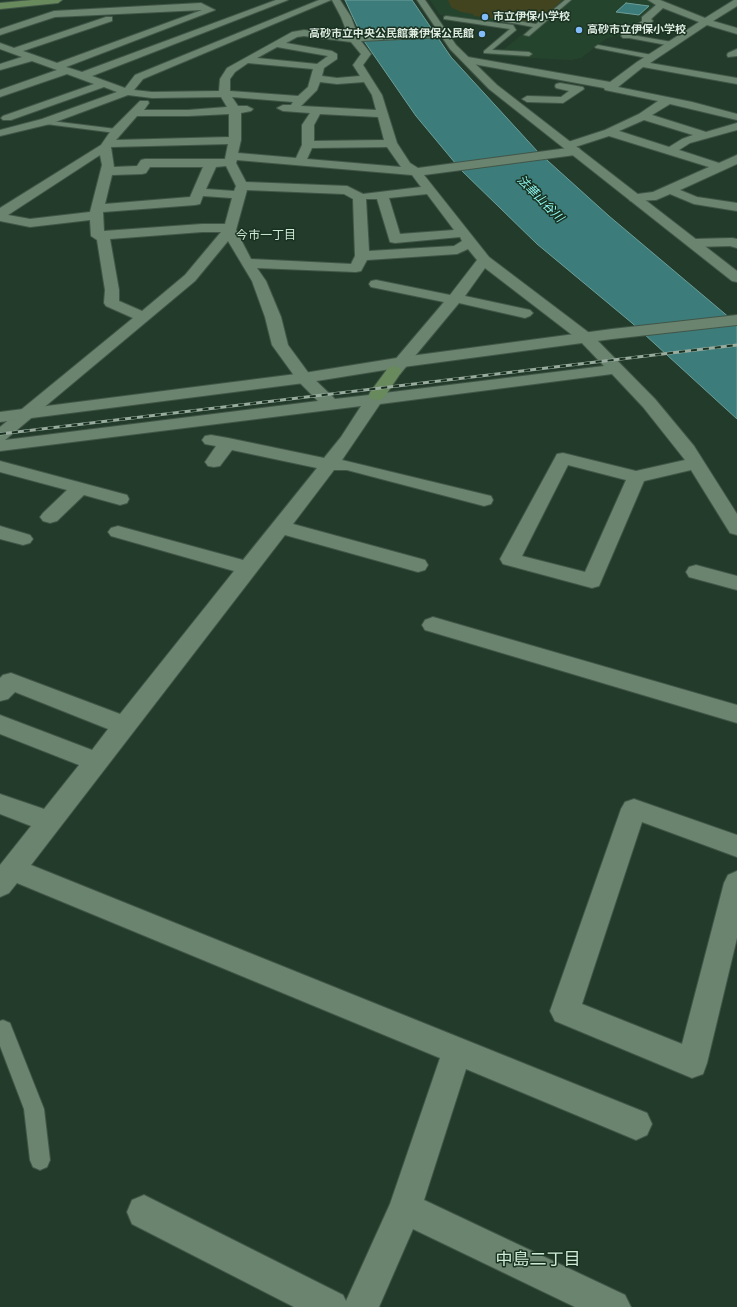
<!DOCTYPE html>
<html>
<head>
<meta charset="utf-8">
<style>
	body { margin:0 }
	canvas { display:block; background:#233b2a }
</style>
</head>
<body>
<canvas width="737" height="1307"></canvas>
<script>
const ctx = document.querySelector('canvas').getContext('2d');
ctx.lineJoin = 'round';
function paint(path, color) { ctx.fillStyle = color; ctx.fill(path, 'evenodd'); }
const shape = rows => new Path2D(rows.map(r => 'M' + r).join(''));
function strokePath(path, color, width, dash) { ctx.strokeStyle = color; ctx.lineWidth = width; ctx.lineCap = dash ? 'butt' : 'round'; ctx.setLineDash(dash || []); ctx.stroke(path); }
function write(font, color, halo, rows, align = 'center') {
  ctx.font = font + ' "PT Serif","Noto Sans JP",serif'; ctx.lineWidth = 3; ctx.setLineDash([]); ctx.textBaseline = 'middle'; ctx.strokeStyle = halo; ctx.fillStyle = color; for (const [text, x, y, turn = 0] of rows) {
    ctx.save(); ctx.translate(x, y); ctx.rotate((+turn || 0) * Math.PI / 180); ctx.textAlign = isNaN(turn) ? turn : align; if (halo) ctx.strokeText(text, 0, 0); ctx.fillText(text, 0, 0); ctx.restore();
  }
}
paint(shape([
	[430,0,648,0,658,4,645,22,625,34,607,38,581,58,571,60,496,56,531,27,440,15]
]), '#25442d');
paint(shape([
	[448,0,562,0,540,21,531,23,474,16,473,14,461,12,451,7]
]), '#42441f');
const water = shape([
	[345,0,412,0,451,57,538,152,609,216,737,324,737,419,632,323,537,244,461,170,416,116,364,41,345,0],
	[626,3,649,6,639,15,616,12,626,3]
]);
paint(water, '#3c7d7b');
strokePath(water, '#6c9e99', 1);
const service = shape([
	[565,0,571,0,529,36,524,35,533,27,502,21,505,19,536,24,565,0],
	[446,16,513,25,516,30,492,50,529,52,532,54,529,56,484,53,484,51,510,29,444,19,444,17,446,16],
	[626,34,672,42,675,44,672,46,624,37,623,36,626,34],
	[598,45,652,55,655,57,652,59,596,48,595,47,598,45],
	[43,120,116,129,120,131,116,133,46,124,43,124,43,120],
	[3,1020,10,1023,44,1109,50,1160,47,1167,40,1170,33,1167,30,1160,24,1109,0,1046,0,1021,3,1020]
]);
const minor = shape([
	[276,0,288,0,92,76,125,88,135,75,319,0,331,0,143,79,134,90,152,92,219,91,220,79,227,68,292,32,304,30,348,35,341,17,332,0,340,0,351,17,358,36,443,31,448,34,443,37,361,41,371,54,363,65,382,95,397,143,410,163,418,168,568,148,563,145,565,143,605,130,639,114,658,101,605,90,604,88,468,63,463,60,464,58,468,57,610,82,637,62,699,22,663,8,651,19,653,21,651,23,629,38,623,38,621,36,623,34,642,21,642,17,656,5,648,0,660,0,705,18,734,0,737,0,737,6,713,21,737,28,737,34,707,25,650,63,737,78,737,84,643,67,618,87,692,102,737,114,737,120,670,104,652,115,706,132,737,123,737,130,690,143,679,150,719,163,737,155,737,164,680,190,697,197,737,203,737,211,694,204,670,194,656,200,630,201,629,198,630,195,653,192,709,167,609,136,572,148,579,148,581,151,575,155,424,175,489,257,592,335,655,399,694,446,737,514,737,535,730,533,691,470,644,481,599,586,592,588,503,564,500,559,557,454,563,453,636,471,685,460,643,407,612,374,380,404,342,460,491,496,493,500,491,504,484,506,347,470,334,470,293,524,425,560,428,565,425,570,418,572,285,535,31,865,647,1113,652,1124,647,1135,636,1140,466,1069,424,1200,625,1295,631,1307,575,1307,413,1229,379,1307,294,1307,132,1224,127,1212,132,1200,144,1195,343,1295,346,1301,390,1204,440,1058,17,883,9,893,0,897,0,865,31,826,0,814,0,794,44,809,79,765,0,734,0,715,92,750,108,729,15,692,8,699,0,701,0,678,3,675,11,673,120,714,234,571,111,536,108,532,111,528,118,526,243,560,317,468,232,450,220,466,214,467,208,466,205,462,216,446,205,444,202,440,205,436,211,435,228,438,324,458,341,437,361,406,0,451,0,427,133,318,106,306,104,303,105,290,97,240,91,236,90,220,30,227,0,221,0,208,101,145,112,129,140,101,148,101,149,103,144,110,188,110,227,107,221,97,152,98,128,95,50,124,0,136,0,130,42,119,117,92,104,87,11,120,3,120,1,118,3,116,94,84,67,74,0,97,0,90,57,70,32,61,0,70,0,64,22,57,0,49,0,43,14,48,106,17,112,17,112,21,23,51,57,63,202,10,55,17,0,35,0,29,54,11,201,3,215,10,66,67,82,72,276,0],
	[304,36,351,42,361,54,353,65,360,76,337,78,322,76,324,68,337,59,337,54,332,51,286,43,297,37,304,36],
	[277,47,328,56,317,64,257,58,277,47],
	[248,63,313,69,308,87,298,96,230,91,230,79,235,72,248,63],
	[320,82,337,84,364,82,372,95,376,110,301,106,317,90,320,82],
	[232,97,293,102,291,105,283,105,277,108,283,111,310,113,302,125,302,145,296,158,238,153,241,140,241,113,251,111,253,109,247,106,238,106,232,97],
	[229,114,229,137,116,140,137,116,188,116,229,114],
	[320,114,378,117,384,140,314,141,314,125,320,114],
	[644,120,693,135,682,139,669,147,619,131,644,120],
	[228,144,225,159,145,159,141,160,137,166,114,167,111,147,228,144],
	[387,147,401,167,307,159,312,148,387,147],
	[100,155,102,165,90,212,30,219,8,215,100,155],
	[237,160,412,175,421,187,363,194,347,186,246,182,236,163,237,160],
	[226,166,236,186,234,191,206,189,216,167,226,166],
	[150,167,203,167,190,197,105,204,112,175,142,174,146,173,150,167],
	[247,190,344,194,353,199,355,256,351,264,251,259,236,230,247,190],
	[427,194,454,230,400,234,389,198,427,194],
	[203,196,232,198,225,224,202,224,104,231,103,212,195,205,200,204,203,196],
	[366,199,377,199,390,242,395,243,460,237,462,241,454,246,369,251,366,199],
	[202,232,221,232,185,275,142,311,119,301,119,290,110,239,202,232],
	[228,241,252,281,265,317,272,345,298,381,318,401,5,440,195,281,228,241],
	[468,249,477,260,450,295,376,280,371,281,369,284,371,287,376,288,444,302,388,368,386,371,388,374,394,376,400,374,459,303,525,318,530,316,533,313,530,310,465,296,485,268,580,341,604,366,384,393,377,390,371,391,369,395,335,399,310,375,288,345,281,317,266,281,257,268,356,272,361,271,367,260,457,254,468,249],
	[568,465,626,480,585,572,522,556,568,465],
	[737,49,737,56,728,57,727,55,728,53,737,49],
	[560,83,583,87,584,89,563,103,527,102,522,99,527,96,561,97,569,91,556,88,555,86,556,84,560,83],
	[732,238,737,239,737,248,730,246,694,247,689,246,687,243,689,240,694,239,732,238],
	[0,461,127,495,129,499,127,503,120,505,84,495,57,521,50,523,43,521,40,517,43,513,67,490,0,472,0,461],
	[0,526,30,535,33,539,30,543,23,545,0,539,0,526],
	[696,565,737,576,737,590,689,577,686,572,689,567,696,565],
	[433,617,737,705,737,723,425,630,422,625,425,620,433,617],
	[634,799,737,835,737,857,642,822,582,1004,682,1044,724,883,728,875,737,871,737,938,707,1063,703,1074,692,1078,555,1021,550,1011,621,809,625,802,634,799]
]);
const tertiary = shape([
	[417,0,425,0,456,45,497,85,737,271,737,282,732,281,489,89,450,49,417,0],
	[737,315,737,325,612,339,403,367,304,383,0,422,0,412,304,373,403,357,612,329,737,315]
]);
const secondary = shape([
	[32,0,62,0,58,3,0,9,0,3,32,0],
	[394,366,400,368,402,371,383,399,377,400,371,399,369,395,371,391,388,368,394,366]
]);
strokePath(service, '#425648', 2);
strokePath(minor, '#425648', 2);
strokePath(tertiary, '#425648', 2);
strokePath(secondary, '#425648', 2);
paint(service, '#6a8470');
paint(minor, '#6a8470');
paint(tertiary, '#6a8470');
paint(secondary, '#688a5d');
const rail = shape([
	[0,434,737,345]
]);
strokePath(rail, '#9aac9f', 3);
strokePath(rail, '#193120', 2, [6]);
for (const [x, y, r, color] of [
	[485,17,4,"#83bcfa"],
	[579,30,4,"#83bcfa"],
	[482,34,4,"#83bcfa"]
]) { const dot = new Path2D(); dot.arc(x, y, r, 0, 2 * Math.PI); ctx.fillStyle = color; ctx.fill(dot); strokePath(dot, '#193120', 1.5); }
write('bold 11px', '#ddebe0', '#193120', [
	["市立伊保小学校",493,17],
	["高砂市立伊保小学校",587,30],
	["高砂市立中央公民館兼伊保公民館",474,34,"right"]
], 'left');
write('italic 12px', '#90f7f2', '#193120', [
	["法華山谷川",540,199,45]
]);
write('12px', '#ceebd5', '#193120', [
	["今市一丁目",266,236]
]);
write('17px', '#ceebd5', '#193120', [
	["中島二丁目",538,1260]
]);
</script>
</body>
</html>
